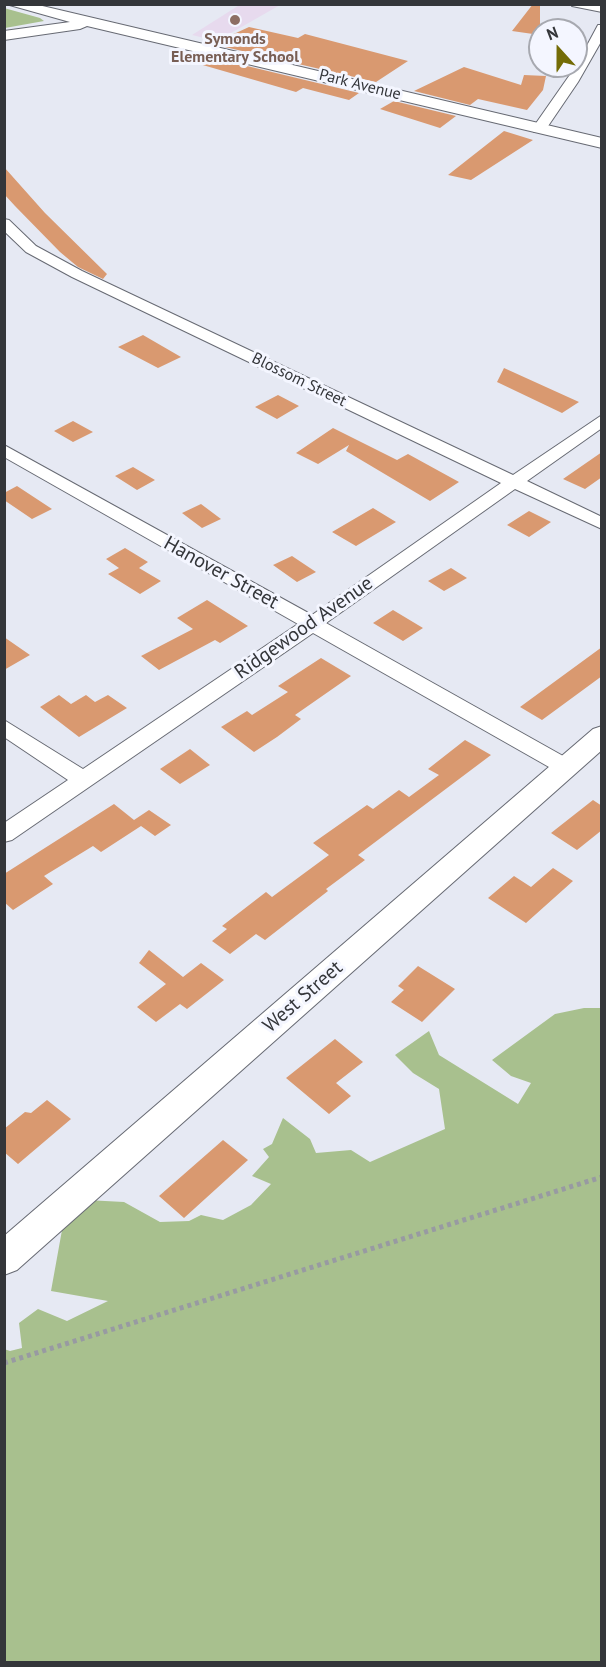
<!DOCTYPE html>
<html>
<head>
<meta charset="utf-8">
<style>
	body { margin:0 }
	#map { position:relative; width:606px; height:1667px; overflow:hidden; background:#e6e9f3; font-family:"PT Sans",sans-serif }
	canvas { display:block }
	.frame { position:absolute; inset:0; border:6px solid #34363a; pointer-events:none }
	.north { position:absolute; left:528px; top:18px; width:60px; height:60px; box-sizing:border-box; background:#f4f6ff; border:2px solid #a7a9b0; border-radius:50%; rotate:339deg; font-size:16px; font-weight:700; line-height:24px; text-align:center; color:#34363a }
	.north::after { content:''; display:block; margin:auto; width:21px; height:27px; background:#746c07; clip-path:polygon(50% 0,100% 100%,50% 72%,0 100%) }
</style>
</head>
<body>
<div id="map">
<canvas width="606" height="1667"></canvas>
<div class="frame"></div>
<div class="north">N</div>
</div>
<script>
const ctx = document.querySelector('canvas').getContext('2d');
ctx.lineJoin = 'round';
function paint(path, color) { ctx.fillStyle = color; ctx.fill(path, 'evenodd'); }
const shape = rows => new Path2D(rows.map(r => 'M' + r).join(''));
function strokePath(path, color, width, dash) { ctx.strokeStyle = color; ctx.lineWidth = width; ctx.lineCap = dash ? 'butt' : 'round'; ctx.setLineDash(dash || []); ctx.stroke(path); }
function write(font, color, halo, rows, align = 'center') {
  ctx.font = font + ' "PT Sans",sans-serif'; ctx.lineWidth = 6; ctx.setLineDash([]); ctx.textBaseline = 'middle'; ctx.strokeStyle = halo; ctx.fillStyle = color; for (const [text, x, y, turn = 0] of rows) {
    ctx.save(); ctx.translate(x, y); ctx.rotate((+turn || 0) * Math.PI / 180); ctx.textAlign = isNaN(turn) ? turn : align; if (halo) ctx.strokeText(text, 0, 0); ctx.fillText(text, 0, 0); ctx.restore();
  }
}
paint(shape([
	[241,4,280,5,217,41,192,35]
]), '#e7daee');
paint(shape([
	[4,8,40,18,44,21,5,28],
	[584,1008,601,1008,601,1662,5,1662,4,1349,10,1351,22,1348,19,1323,38,1309,67,1321,108,1301,51,1291,64,1219,86,1200,124,1202,160,1222,189,1221,201,1215,223,1220,251,1205,271,1184,252,1176,269,1157,263,1149,272,1144,283,1118,310,1139,316,1153,351,1150,370,1162,445,1129,439,1089,413,1073,395,1055,429,1031,439,1055,518,1104,531,1083,511,1076,492,1060,555,1014]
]), '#a8c08e');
paint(shape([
	[533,4,540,4,540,35,512,31],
	[249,27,298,38,305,34,408,61,376,82,212,44],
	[193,53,359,93,349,100,303,88,296,92,182,59],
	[464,67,521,85,524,75,546,76,543,90,527,110,478,99,470,105,414,91],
	[394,101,456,116,440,128,380,109],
	[504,131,533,140,471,180,448,175],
	[4,167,45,213,107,274,103,279,78,267,60,252,15,206,4,194],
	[143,335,181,357,158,368,118,347],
	[504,368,579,402,562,413,497,382],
	[278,395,299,406,277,419,255,407],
	[73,421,93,432,73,442,54,431],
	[333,428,397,460,408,454,459,482,430,501,346,451,349,445,318,464,296,453],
	[602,452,602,477,585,489,563,479],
	[133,467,155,480,137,490,115,476],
	[17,486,52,509,32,519,4,500,4,493],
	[201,504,221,519,202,528,182,513],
	[373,508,396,522,356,546,332,532],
	[529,511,551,522,529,537,507,525],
	[125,548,148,562,139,568,161,581,140,594,108,574,119,568,106,559],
	[292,556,316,572,297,582,273,565],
	[451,568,467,578,444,591,428,581],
	[207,600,248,626,220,643,215,640,159,670,141,656,193,629,177,618],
	[393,610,423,628,403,641,373,623],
	[4,637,30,655,4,670],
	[602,647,602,676,542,720,520,707],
	[321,658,351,676,295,715,301,719,277,737,254,752,221,727,247,711,252,715,288,692,278,686],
	[59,695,71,704,86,695,95,702,108,695,127,708,79,737,40,707],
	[465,740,491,755,358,855,365,860,326,889,328,891,265,940,256,934,230,954,212,941,227,929,222,926,266,892,272,897,329,855,313,843,367,805,373,809,399,790,409,797,439,775,428,769],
	[190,749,210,765,180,784,160,769],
	[593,800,602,806,602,830,577,850,551,833],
	[114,804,134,820,149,810,171,825,155,836,141,826,101,852,93,846,44,876,53,884,13,910,4,902,4,874],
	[553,868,573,881,526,923,488,898,514,876,531,887],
	[149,950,183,977,201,963,224,980,187,1009,180,1004,156,1022,137,1007,166,984,139,963],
	[418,966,455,989,422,1022,391,1002,404,990,398,986],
	[335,1039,363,1062,336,1083,351,1096,329,1114,286,1078],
	[47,1100,71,1119,18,1164,4,1152,4,1129,25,1112,31,1113],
	[223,1140,248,1160,184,1218,159,1196]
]), '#d99970');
const minor = shape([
	[571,4,602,5,602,12,572,6,571,4],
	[598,25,602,25,602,40,578,82,544,132,534,132,532,129,576,66,598,25],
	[4,219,9,220,36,246,82,271,513,475,602,415,602,428,527,481,602,517,602,529,515,489,326,623,572,761,575,766,572,771,564,773,556,771,313,633,12,840,4,842,4,823,68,780,4,737,4,720,83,769,298,624,4,457,4,445,312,615,501,483,72,277,26,252,4,231,4,219]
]);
const tertiary = shape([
	[6,4,34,4,602,138,602,148,87,26,80,29,4,40,4,31,70,22,6,4],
	[602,726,602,750,17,1270,4,1275,4,1236,593,729,602,726]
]);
strokePath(minor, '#676a73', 2);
strokePath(tertiary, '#676a73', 2);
strokePath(shape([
	[4,1363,602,1177]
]), '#989aa2', 5, [4, 4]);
paint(minor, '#fff');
paint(tertiary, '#fff');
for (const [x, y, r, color] of [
	[235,20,6,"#8d6e63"]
]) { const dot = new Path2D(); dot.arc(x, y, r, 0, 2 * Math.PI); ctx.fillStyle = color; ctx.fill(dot); strokePath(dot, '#f4f6ff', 2); }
write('bold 16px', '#785e54', '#f4f6ff', [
	["Symonds",235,39],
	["Elementary School",235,57]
]);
write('16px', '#34363a', '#f4f6ff', [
	["Park Avenue",360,85,14],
	["Blossom Street",299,380,26]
]);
write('20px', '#34363a', '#f4f6ff', [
	["Hanover Street",221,573,29],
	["Ridgewood Avenue",304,628,-35],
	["West Street",303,997,-41]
]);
</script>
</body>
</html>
